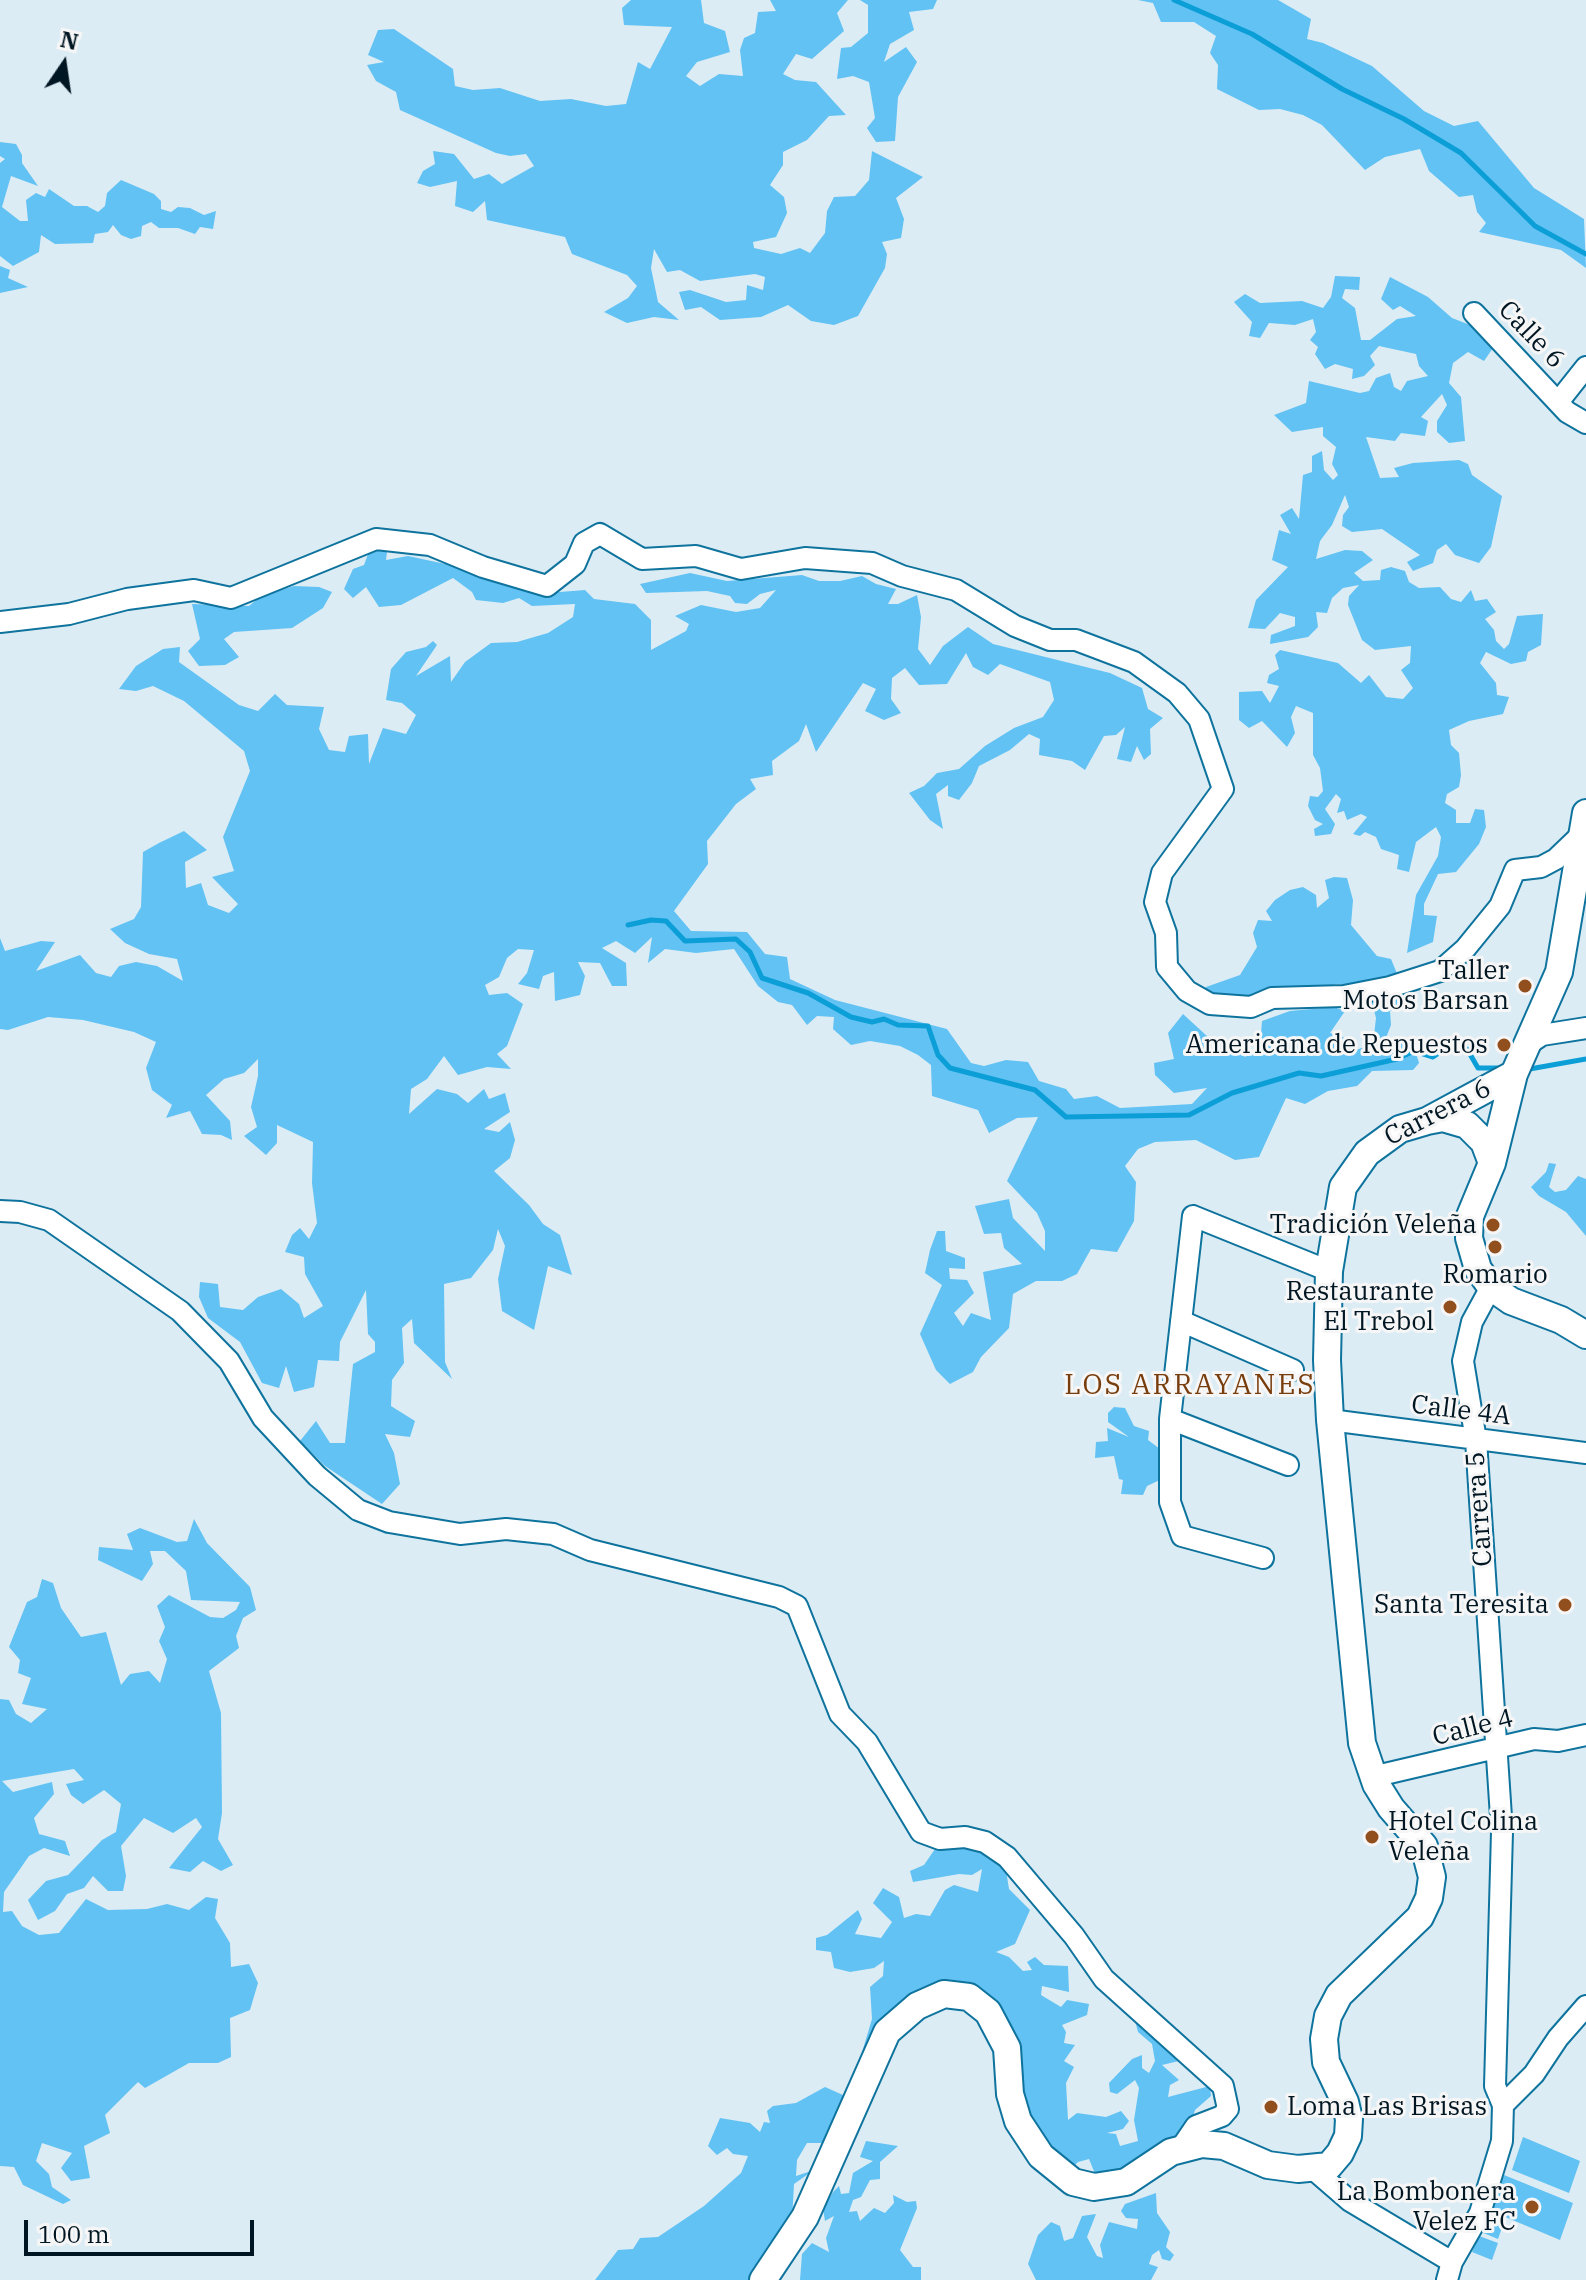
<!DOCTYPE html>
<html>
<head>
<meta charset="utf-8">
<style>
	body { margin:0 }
	#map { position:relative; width:1586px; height:2280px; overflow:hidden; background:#dcecf5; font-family:"IBM Plex Serif",serif }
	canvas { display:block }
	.north { position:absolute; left:24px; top:24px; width:80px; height:80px; -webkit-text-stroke:6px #f6f6f6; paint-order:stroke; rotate:13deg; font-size:22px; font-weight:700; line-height:32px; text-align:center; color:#001623 }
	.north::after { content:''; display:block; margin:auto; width:28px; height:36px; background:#001623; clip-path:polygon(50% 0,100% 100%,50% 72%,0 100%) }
	.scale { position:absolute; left:24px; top:2220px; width:230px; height:36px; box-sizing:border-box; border:4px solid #001623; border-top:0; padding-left:10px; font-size:24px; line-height:28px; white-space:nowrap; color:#001623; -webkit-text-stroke:6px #f6f6f6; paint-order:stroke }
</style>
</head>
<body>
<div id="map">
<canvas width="1586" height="2280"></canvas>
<div class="north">N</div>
<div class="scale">100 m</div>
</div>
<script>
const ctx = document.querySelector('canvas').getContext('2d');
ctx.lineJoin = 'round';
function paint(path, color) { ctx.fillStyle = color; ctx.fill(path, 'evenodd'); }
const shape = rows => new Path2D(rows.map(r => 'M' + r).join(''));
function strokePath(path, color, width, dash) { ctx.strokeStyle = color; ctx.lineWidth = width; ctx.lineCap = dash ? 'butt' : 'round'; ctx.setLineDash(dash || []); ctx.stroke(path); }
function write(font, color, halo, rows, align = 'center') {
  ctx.font = font + ' "IBM Plex Serif",serif'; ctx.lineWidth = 6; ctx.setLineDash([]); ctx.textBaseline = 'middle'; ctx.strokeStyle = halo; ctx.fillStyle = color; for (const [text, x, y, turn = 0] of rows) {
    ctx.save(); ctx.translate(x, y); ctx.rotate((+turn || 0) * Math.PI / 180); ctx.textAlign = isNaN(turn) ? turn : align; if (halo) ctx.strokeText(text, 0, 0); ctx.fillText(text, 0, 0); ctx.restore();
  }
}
paint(shape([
	[631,0,701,0,704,23,725,31,730,52,697,62,686,76,700,86,719,74,743,76,740,50,744,38,755,33,758,12,776,11,770,0,848,0,837,13,844,31,812,59,796,54,783,74,795,80,816,82,846,115,829,116,807,140,783,152,783,165,770,185,784,197,787,213,776,237,753,242,754,248,781,254,800,248,810,253,825,233,827,211,834,197,855,196,869,180,872,151,923,177,896,198,904,219,901,238,882,242,887,254,885,268,858,316,834,325,811,321,788,305,761,317,720,320,701,307,685,310,679,292,690,290,726,302,746,300,747,285,763,290,765,277,755,274,700,281,680,270,667,272,654,249,651,268,658,302,679,320,654,317,627,323,604,312,628,298,637,286,627,275,572,254,565,237,487,220,485,201,473,212,455,206,457,181,430,187,417,183,423,171,435,164,433,151,454,154,474,179,489,174,502,184,534,166,526,154,510,156,496,153,400,110,396,92,376,81,367,65,384,62,368,55,378,30,394,29,453,69,455,86,473,90,500,88,540,101,571,99,606,106,626,104,638,62,650,69,672,27,624,25,622,8],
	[860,0,937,0,933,9,909,12,914,30,890,44,884,62,906,47,917,62,898,97,895,141,876,142,867,128,875,118,869,82,853,76,837,79,841,48,851,47,868,33,868,5],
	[1138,0,1278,0,1311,19,1307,39,1323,43,1372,66,1424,111,1454,126,1478,121,1534,188,1584,219,1586,268,1561,250,1479,232,1486,223,1477,212,1473,195,1459,197,1429,171,1420,149,1385,157,1365,170,1322,125,1303,115,1280,109,1259,110,1217,89,1218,65,1210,53,1216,36,1194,22,1161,22,1153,3],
	[0,142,16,144,22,155,22,163,38,186,11,176,2,207,20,221,28,221,26,200,36,193,45,197,49,189,74,206,87,206,98,212,105,206,107,193,121,180,154,194,161,201,161,209,171,212,178,207,190,208,204,215,216,211,213,229,200,227,195,234,178,228,159,228,151,222,142,226,141,236,131,239,121,235,113,225,108,232,95,234,93,243,55,244,41,235,39,252,13,266,0,256,0,163,5,159,0,156],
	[0,266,10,270,8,278,28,287,0,293],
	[1335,276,1360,277,1359,290,1345,289,1342,298,1355,308,1361,340,1370,340,1397,319,1416,316,1400,306,1393,310,1381,299,1390,277,1428,297,1452,318,1483,330,1495,345,1484,361,1468,352,1453,363,1449,383,1461,397,1465,441,1449,443,1437,432,1437,421,1447,405,1442,394,1421,417,1428,421,1425,436,1401,433,1395,441,1366,437,1380,478,1399,477,1394,468,1413,463,1459,460,1468,464,1472,475,1502,496,1491,547,1479,563,1455,555,1446,544,1437,550,1433,563,1413,571,1407,562,1420,555,1382,529,1352,532,1342,526,1343,515,1349,507,1345,495,1332,525,1320,541,1316,559,1345,550,1362,551,1373,560,1354,573,1363,581,1380,580,1381,570,1391,567,1405,571,1409,582,1419,588,1440,587,1451,599,1461,602,1471,590,1475,601,1487,599,1496,612,1485,619,1494,630,1496,641,1504,649,1509,644,1517,616,1543,614,1541,645,1528,652,1526,661,1511,664,1486,652,1480,663,1496,683,1497,695,1509,697,1503,714,1469,721,1449,730,1451,745,1459,753,1461,775,1459,787,1447,794,1445,803,1456,810,1456,823,1470,823,1475,809,1484,810,1486,827,1479,844,1456,872,1438,874,1424,904,1424,915,1437,916,1433,942,1407,953,1416,895,1438,856,1441,837,1436,827,1416,842,1409,872,1397,869,1399,855,1381,849,1376,837,1365,832,1360,836,1353,834,1367,817,1361,814,1347,820,1344,811,1337,813,1341,799,1336,794,1325,809,1335,824,1331,834,1315,836,1314,829,1323,824,1315,820,1308,806,1310,796,1318,797,1323,791,1320,768,1313,755,1313,713,1296,706,1291,717,1295,733,1287,747,1262,721,1249,728,1239,720,1239,692,1262,691,1270,703,1279,686,1267,683,1269,675,1279,669,1275,655,1280,650,1338,663,1361,683,1369,675,1386,697,1403,699,1413,688,1401,670,1410,663,1411,646,1375,650,1362,640,1348,605,1349,596,1359,585,1343,588,1332,598,1327,613,1316,612,1318,627,1308,637,1270,644,1271,635,1295,626,1295,617,1280,613,1265,629,1248,628,1256,600,1288,567,1272,560,1279,530,1291,534,1280,515,1292,508,1299,519,1303,475,1312,472,1312,456,1322,451,1324,470,1333,480,1338,475,1332,464,1336,447,1323,436,1323,427,1292,432,1274,415,1306,403,1309,381,1360,393,1369,391,1376,378,1390,373,1394,387,1401,391,1407,381,1428,376,1419,366,1416,354,1379,346,1370,356,1375,365,1364,376,1352,379,1353,369,1335,364,1325,369,1315,354,1318,347,1310,340,1316,332,1313,319,1295,325,1269,323,1260,338,1249,336,1252,322,1234,302,1245,294,1260,303,1302,301,1323,308,1331,297],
	[370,549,387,552,386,560,408,556,464,568,547,593,585,590,594,599,635,604,651,620,651,650,686,631,689,624,675,616,701,605,736,612,760,608,776,590,760,594,747,604,735,603,730,596,707,591,646,593,640,584,690,573,727,581,802,575,819,581,840,581,862,576,876,584,896,589,888,604,898,604,917,595,921,617,918,649,930,665,943,646,968,627,993,644,1110,673,1142,688,1148,709,1163,718,1150,729,1151,754,1144,760,1137,746,1131,762,1117,759,1125,727,1116,735,1104,736,1085,770,1072,761,1039,755,1040,739,1029,734,1010,750,979,766,972,783,959,800,948,796,948,785,936,794,943,829,930,820,909,793,924,786,937,773,959,769,985,746,1014,728,1043,717,1054,700,1050,682,1000,664,988,675,973,667,966,653,947,684,919,685,905,668,892,678,891,699,901,713,884,720,865,711,876,689,863,683,816,752,806,724,799,741,772,761,773,775,750,779,756,789,736,804,707,841,708,864,674,911,691,931,747,932,765,954,787,957,790,979,835,1000,947,1029,971,1063,984,1066,1006,1060,1028,1062,1039,1081,1066,1089,1074,1099,1097,1096,1120,1108,1192,1104,1207,1088,1174,1093,1155,1075,1154,1063,1174,1059,1168,1033,1183,1014,1208,1037,1228,1040,1245,1057,1260,1047,1262,1021,1290,1011,1334,1007,1345,1011,1330,1033,1342,1036,1356,1050,1373,1044,1376,1018,1374,1010,1363,1006,1368,1000,1400,996,1399,1008,1390,1011,1391,1025,1381,1050,1394,1041,1412,1040,1419,1063,1413,1070,1372,1071,1357,1086,1328,1091,1305,1104,1286,1098,1259,1157,1235,1160,1196,1140,1155,1142,1138,1149,1125,1166,1136,1182,1134,1221,1117,1252,1091,1249,1077,1274,1062,1281,1036,1281,1013,1294,1009,1328,981,1357,973,1372,950,1384,936,1370,920,1334,942,1285,925,1273,930,1250,937,1231,945,1231,946,1251,965,1258,965,1269,949,1268,950,1279,967,1280,974,1293,954,1313,963,1326,971,1313,991,1320,983,1272,1022,1264,1004,1248,1001,1233,984,1234,975,1206,1009,1199,1013,1218,1045,1251,1045,1231,1037,1213,1007,1181,1038,1117,1017,1118,989,1133,978,1110,932,1096,931,1065,918,1055,900,1046,870,1041,851,1045,833,1029,834,1017,817,1016,807,1025,792,1005,778,1002,758,986,734,949,696,953,665,949,648,963,652,937,635,953,616,941,602,948,626,963,627,986,612,986,600,963,578,962,585,976,580,995,555,1001,554,972,543,976,539,989,518,984,527,973,534,950,518,949,507,958,499,977,485,985,489,995,507,993,523,1004,507,1046,497,1054,511,1069,487,1067,458,1075,444,1056,427,1079,411,1089,409,1114,437,1089,457,1094,468,1103,484,1089,489,1099,505,1093,510,1112,484,1129,499,1132,510,1122,515,1140,510,1158,494,1171,529,1205,543,1224,560,1235,572,1275,548,1266,534,1330,502,1311,498,1279,505,1246,498,1229,493,1250,471,1278,444,1284,445,1362,452,1379,414,1343,412,1319,402,1328,404,1363,392,1380,391,1406,415,1421,410,1437,385,1434,394,1453,400,1484,382,1504,325,1466,300,1441,316,1421,330,1443,345,1443,353,1364,375,1352,375,1342,368,1334,366,1290,340,1342,339,1361,318,1360,314,1387,294,1392,286,1366,279,1388,262,1383,240,1342,208,1318,199,1297,200,1282,218,1284,220,1307,243,1310,258,1297,281,1289,299,1304,304,1318,323,1306,305,1274,304,1257,285,1252,292,1235,300,1228,309,1239,317,1223,312,1183,313,1142,277,1125,277,1143,266,1155,244,1136,257,1127,251,1107,258,1076,258,1059,244,1073,224,1079,206,1095,230,1121,232,1140,221,1135,202,1134,190,1111,166,1118,172,1105,152,1090,146,1068,156,1042,134,1032,83,1020,48,1017,8,1030,0,1029,0,938,5,951,41,941,55,942,36,971,80,955,96,973,111,977,119,966,136,962,157,966,183,981,177,959,149,954,125,943,110,929,134,919,141,907,143,852,159,843,184,831,207,850,185,862,186,888,201,883,208,905,229,913,238,904,212,877,234,871,223,837,250,771,244,751,184,701,153,686,136,691,119,689,136,666,163,649,180,647,179,662,239,705,258,711,275,694,287,705,324,707,319,729,329,750,345,752,349,736,368,734,369,764,383,728,406,734,416,715,402,703,386,700,391,669,406,652,426,647,433,641,437,645,416,676,450,656,451,682,465,662,491,643,517,642,548,633,573,617,575,604,532,606,519,598,503,603,476,600,472,592,453,578,401,605,379,607,366,587,353,598,344,589,353,569,364,565],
	[294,586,319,587,332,592,323,608,292,628,234,632,224,639,239,657,225,665,199,666,188,651,200,639,192,604,249,606,261,596],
	[1334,877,1347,878,1353,900,1351,925,1377,956,1391,959,1398,976,1369,986,1337,984,1213,1009,1192,1008,1206,987,1240,975,1257,947,1253,933,1258,920,1272,921,1266,911,1275,900,1290,890,1303,887,1316,895,1317,908,1329,898,1325,880],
	[1549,1163,1556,1164,1549,1187,1555,1192,1566,1190,1578,1176,1586,1179,1586,1236,1566,1212,1539,1196,1531,1187,1546,1172],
	[1114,1407,1125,1408,1134,1426,1149,1431,1148,1440,1168,1455,1164,1478,1147,1486,1143,1495,1121,1494,1123,1480,1119,1479,1114,1456,1095,1458,1096,1442,1108,1441,1107,1428,1129,1437,1108,1422,1108,1413],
	[194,1519,207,1543,250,1587,256,1610,243,1618,236,1636,239,1648,209,1671,221,1713,222,1813,218,1839,233,1865,221,1871,203,1861,190,1872,169,1868,202,1827,196,1818,173,1833,144,1818,121,1846,126,1876,123,1891,108,1891,93,1876,84,1888,67,1894,55,1911,38,1920,28,1900,46,1881,68,1875,102,1840,116,1832,121,1804,104,1790,83,1804,71,1795,66,1784,84,1780,74,1769,2,1781,13,1792,52,1782,54,1794,34,1818,39,1834,65,1841,70,1856,44,1848,29,1856,4,1892,3,1912,12,1911,22,1926,39,1935,59,1933,86,1899,108,1910,147,1909,167,1904,189,1910,206,1897,218,1899,215,1918,230,1943,231,1967,249,1964,258,1983,250,2010,230,2018,231,2057,218,2063,189,2063,145,2088,138,2082,105,2115,110,2133,84,2146,90,2178,71,2181,61,2168,72,2153,42,2143,36,2161,49,2174,52,2187,71,2200,63,2204,23,2185,14,2167,0,2166,0,1699,9,1700,16,1714,31,1723,47,1709,22,1704,31,1678,18,1673,20,1660,9,1647,27,1602,37,1597,42,1579,53,1583,61,1608,81,1637,106,1632,121,1685,130,1674,149,1671,160,1683,167,1659,159,1641,165,1627,157,1606,169,1595,210,1617,223,1618,236,1610,240,1602,191,1600,186,1571,165,1551,150,1551,153,1564,142,1581,98,1560,99,1547,133,1550,127,1534,140,1528,177,1542,187,1541],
	[966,1843,1005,1864,1009,1889,1030,1910,1015,1944,996,1952,1009,1957,1023,1971,1032,1970,1027,1962,1035,1957,1044,1965,1068,1966,1069,1992,1042,1986,1041,1995,1061,2007,1067,2000,1089,2004,1087,2015,1062,2025,1066,2032,1064,2043,1075,2045,1064,2061,1074,2067,1066,2083,1068,2120,1077,2113,1106,2117,1121,2111,1129,2121,1123,2129,1107,2133,1116,2134,1120,2146,1138,2141,1134,2120,1139,2088,1135,2080,1117,2094,1110,2092,1109,2083,1132,2059,1142,2055,1142,2068,1149,2073,1155,2061,1152,2044,1138,2032,1134,2017,1183,2060,1162,2065,1179,2080,1170,2085,1168,2097,1210,2086,1211,2096,1195,2110,1188,2134,1157,2156,1098,2181,1089,2159,1078,2162,1070,2170,1033,2128,1017,2075,955,1987,866,2065,860,2059,872,2019,870,1987,883,1976,884,1961,874,1968,850,1972,834,1968,831,1952,816,1950,816,1938,827,1935,858,1910,862,1919,855,1934,881,1938,892,1922,873,1903,883,1888,899,1897,904,1918,916,1914,930,1916,945,1890,954,1885,978,1892,982,1869,972,1875,959,1874,913,1882,910,1871,924,1865,937,1846],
	[825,2087,843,2095,843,2122,831,2143,807,2143,797,2160,796,2176,814,2170,794,2184,792,2221,758,2280,595,2280,618,2250,633,2249,640,2238,658,2237,704,2206,741,2173,748,2156,733,2154,727,2148,717,2155,708,2146,720,2118,750,2123,760,2132,764,2122,770,2123,767,2111,773,2106,796,2103],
	[1523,2137,1580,2161,1569,2193,1512,2170],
	[866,2141,898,2146,880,2162,880,2179,870,2180,861,2197,853,2200,849,2212,857,2211,860,2221,874,2208,885,2213,894,2203,893,2195,907,2202,916,2201,917,2208,900,2250,913,2267,921,2267,921,2280,800,2280,802,2254,812,2243,829,2252,826,2238,834,2216,825,2221,823,2209,833,2192,839,2186,841,2194,849,2193,853,2173,873,2161,860,2157],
	[1504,2175,1573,2203,1560,2240,1503,2216,1501,2220,1504,2222,1498,2239,1481,2232],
	[1156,2193,1157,2213,1170,2232,1166,2247,1174,2255,1170,2261,1162,2259,1159,2250,1152,2255,1149,2264,1158,2267,1151,2280,1036,2280,1028,2264,1038,2235,1051,2222,1060,2226,1064,2241,1073,2238,1082,2216,1096,2214,1087,2237,1097,2256,1103,2258,1100,2245,1109,2222,1137,2229,1138,2219,1126,2218,1121,2211,1125,2204],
	[1479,2236,1498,2243,1492,2260,1472,2252]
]), '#61c2f3');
strokePath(shape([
	[1174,0,1252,34,1342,89,1404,119,1461,153,1535,226,1586,254],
	[628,925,651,920,666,921,685,941,736,939,750,952,762,978,808,993,851,1017,872,1022,884,1019,898,1025,928,1026,938,1055,950,1068,1035,1090,1066,1117,1189,1115,1232,1093,1299,1073,1321,1076,1397,1059,1414,1051,1433,1057,1449,1046,1467,1049,1478,1068,1502,1068],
	[1524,1070,1586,1059]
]), '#0c9ed6', 5);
const minor = shape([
	[1474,313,1567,412,1586,423],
	[1559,401,1586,367],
	[0,622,69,614,127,599,194,590,231,598,376,539,430,545,483,567,547,586,575,564,584,543,600,534,642,559,696,556,741,569,805,558,872,563,902,576,956,590,1015,626,1050,640,1076,640,1134,662,1177,693,1199,719,1223,789,1162,873,1155,902,1166,933,1167,967,1187,991,1210,1004,1251,1007,1272,998,1344,996,1390,987,1440,971,1465,949,1500,906,1515,870,1541,867,1556,859,1580,836,1586,835],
	[1527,1045,1542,1035,1586,1028],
	[0,1211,20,1212,49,1220,180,1311,229,1361,263,1418,317,1476,358,1510,389,1522,460,1534,506,1529,553,1534,590,1550,779,1597,797,1606,840,1714,867,1742,921,1832,940,1839,965,1837,985,1842,1007,1857,1074,1936,1104,1979,1223,2086,1228,2109,1222,2116,1196,2126,1181,2148],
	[1181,1321,1293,1370],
	[1170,1419,1288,1465],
	[1330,1420,1586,1453],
	[1263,1558,1182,1536,1170,1502,1170,1419,1193,1216,1329,1271],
	[1372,1777,1534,1739,1558,1741,1586,1735],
	[1503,2105,1534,2074,1558,2038,1586,2006],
	[1313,2169,1350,2201,1452,2262],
	[1447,2280,1452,2262,1480,2213,1502,2141,1503,2105,1495,2086,1502,1832,1476,1440,1463,1361,1472,1322,1491,1287]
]);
const major = shape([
	[1586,813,1559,972,1514,1074,1492,1163,1470,1216,1469,1238,1478,1269,1491,1287,1511,1301,1561,1320,1586,1335],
	[1427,1121,1443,1118,1467,1125,1484,1142,1492,1163],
	[763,2280,805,2217,887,2032,917,2006,944,1994,969,1997,988,2012,1007,2048,1010,2094,1018,2121,1041,2156,1073,2182,1094,2187,1126,2182,1171,2152,1202,2144,1224,2146,1268,2165,1298,2169,1329,2166,1340,2153,1348,2136,1349,2119,1345,2102,1326,2062,1324,2039,1328,2016,1339,1995,1420,1917,1429,1898,1432,1877,1424,1846,1391,1808,1376,1784,1362,1743,1330,1420,1327,1360,1329,1271,1343,1187,1367,1153,1400,1129,1427,1121,1514,1074]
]);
strokePath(minor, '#0e739d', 24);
strokePath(major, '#0e739d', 30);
strokePath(minor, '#fff', 20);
strokePath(major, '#fff', 26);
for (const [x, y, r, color] of [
	[1525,986,8,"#924f1e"],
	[1504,1045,8,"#924f1e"],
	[1493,1225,8,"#924f1e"],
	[1495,1247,8,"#924f1e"],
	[1450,1307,8,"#924f1e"],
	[1565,1605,8,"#924f1e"],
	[1372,1837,8,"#924f1e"],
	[1271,2107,8,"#924f1e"],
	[1532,2207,8,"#924f1e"]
]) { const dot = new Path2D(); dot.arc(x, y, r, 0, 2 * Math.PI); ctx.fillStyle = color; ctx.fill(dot); strokePath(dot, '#f6f6f6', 3); }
write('26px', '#001623', '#f6f6f6', [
	["Calle 6",1531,335,46],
	["Carrera 6",1438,1113,-27],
	["Calle 4A",1461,1411,7],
	["Carrera 5",1480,1509,-94],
	["Calle 4",1473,1728,-14]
]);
write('26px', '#001623', '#f6f6f6', [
	["Taller",1509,971],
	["Motos Barsan",1509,1001],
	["Americana de Repuestos",1488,1045],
	["Tradición Veleña",1477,1225],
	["Romario",1495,1275,"center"],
	["Restaurante",1434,1292],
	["El Trebol",1434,1322],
	["Santa Teresita",1549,1605],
	["Hotel Colina",1388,1822,"left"],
	["Veleña",1388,1852,"left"],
	["Loma Las Brisas",1287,2107,"left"],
	["La Bombonera",1516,2192],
	["Velez FC",1516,2222]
], 'right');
ctx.letterSpacing = '2px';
write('28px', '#783d0d', '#f6f6f6', [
	["LOS ARRAYANES",1190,1386]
]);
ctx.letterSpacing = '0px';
</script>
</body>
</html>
